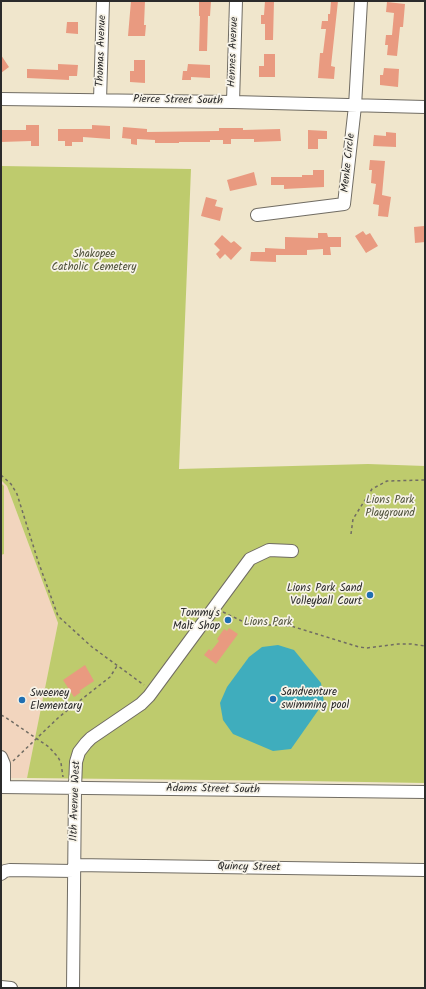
<!DOCTYPE html>
<html>
<head>
<meta charset="utf-8">
<style>
	body { margin:0 }
	#map { position:relative; width:426px; height:989px; overflow:hidden; background:#f0e6cc; font-family:Kalam,sans-serif }
	canvas { display:block }
	.frame { position:absolute; inset:0; border:2px solid #2b2b2b; pointer-events:none }
</style>
</head>
<body>
<div id="map">
<canvas width="426" height="989"></canvas>
<div class="frame"></div>
</div>
<script>
const ctx = document.querySelector('canvas').getContext('2d');
ctx.lineJoin = 'round';
function paint(path, color) { ctx.fillStyle = color; ctx.fill(path, 'evenodd'); }
const shape = rows => new Path2D(rows.map(r => 'M' + r).join(''));
function strokePath(path, color, width, dash) { ctx.strokeStyle = color; ctx.lineWidth = width; ctx.lineCap = dash ? 'butt' : 'round'; ctx.setLineDash(dash || []); ctx.stroke(path); }
function write(font, color, halo, rows, align = 'center') {
  ctx.font = font + ' Kalam,sans-serif'; ctx.lineWidth = 3.5; ctx.setLineDash([]); ctx.textBaseline = 'middle'; ctx.strokeStyle = halo; ctx.fillStyle = color; for (const [text, x, y, turn = 0] of rows) {
    ctx.save(); ctx.translate(x, y); ctx.rotate((+turn || 0) * Math.PI / 180); ctx.textAlign = isNaN(turn) ? turn : align; if (halo) ctx.strokeText(text, 0, 0); ctx.fillText(text, 0, 0); ctx.restore();
  }
}
paint(shape([
	[1,480,7,486,58,623,27,778,1,778]
]), '#f2d5be');
paint(shape([
	[1,166,191,169,179,469,368,464,425,466,425,783,304,781,27,778,58,623,7,486,1,480],
	[1,483,4,486,4,554,1,555]
]), '#becb6d');
paint(shape([
	[278,645,294,650,321,683,324,702,291,749,273,751,233,734,223,720,220,703,227,687,249,657,262,647]
]), '#3fadbd');
paint(shape([
	[131,1,145,1,144,25,146,25,145,36,128,36],
	[199,1,211,1,210,16,208,16,207,51,199,51,200,16,199,16],
	[265,1,274,1,273,40,265,40,265,24,261,24,261,15,264,15],
	[331,1,338,1,331,66,335,67,334,79,318,78,320,53,323,53,326,29,321,29,322,21,328,21,328,14,330,14],
	[387,2,405,4,403,27,400,27,397,56,387,55,388,45,385,45,386,35,392,35,394,13,386,12],
	[67,22,78,22,78,34,66,33],
	[264,54,275,54,275,77,259,77,259,66,264,66],
	[1,55,9,67,1,73],
	[134,60,145,60,145,83,130,82,130,71,134,71],
	[58,64,78,65,77,76,69,76,69,80,27,78,27,69,58,70],
	[188,64,210,65,210,78,191,77,191,80,182,80,183,71,187,71],
	[384,68,399,69,398,87,380,85,380,75,383,75],
	[26,125,39,125,39,146,31,146,31,141,1,142,1,130,26,130],
	[92,125,110,126,110,139,83,137,83,142,72,142,72,146,65,146,65,141,58,141,58,129,92,129],
	[123,127,147,129,147,132,219,131,219,128,243,128,243,130,280,129,281,141,254,142,254,139,231,139,231,144,223,144,223,140,210,140,210,142,179,142,179,143,155,143,155,140,137,139,137,145,131,144,131,139,122,138],
	[308,130,327,131,327,139,318,139,318,149,308,149],
	[386,132,396,133,396,147,373,146,374,135,386,136],
	[370,160,385,161,382,195,391,197,388,217,378,216,379,205,373,204,376,184,371,183,372,170,369,170],
	[313,170,324,170,324,187,284,189,284,185,271,185,271,177,302,177,302,175,313,175],
	[254,172,257,185,230,191,227,180],
	[206,197,217,200,215,206,223,208,220,221,201,216],
	[424,226,425,242,415,243,414,227],
	[363,231,366,235,370,233,378,246,366,253,355,236],
	[318,233,327,233,328,237,341,237,341,247,330,247,331,255,323,255,323,249,307,250,307,255,276,255,276,262,250,261,251,252,265,252,265,248,285,249,285,237,318,238],
	[222,235,231,243,234,241,242,248,231,260,225,254,220,259,216,254,220,250,214,244],
	[229,628,238,634,216,664,204,655,209,649,211,651,219,641,217,639,224,629,227,631],
	[85,665,94,681,79,691,81,692,74,697,63,680]
]), '#e99a80');
const minor = shape([
	[1,99,233,102,425,107],
	[100,100,103,1],
	[233,102,236,1],
	[257,215,344,204,355,106,361,1],
	[1,757,4,764,4,787],
	[1,787,425,792],
	[74,865,425,870],
	[1,874,5,871,10,870,74,871],
	[1,987,11,988],
	[73,988,75,788,76,762,79,752,86,743,91,738,141,704,149,696,250,559,269,550,292,551]
]);
strokePath(minor, '#706c63', 14);
strokePath(shape([
	[1,475,11,484,17,494,38,561,58,616,92,647,144,685],
	[351,534,353,519,372,489,387,481,425,480],
	[223,612,248,624,291,626,359,647,367,648,398,644,411,644,425,646],
	[1,715,5,717,49,747,58,757,61,763,63,777],
	[13,761,59,717,110,677,117,666]
]), '#706c63', 1.5, [3, 3]);
strokePath(minor, '#fff', 12);
for (const [x, y, r, color] of [
	[370,595,4,"#1f6fb2"],
	[228,620,4,"#1f6fb2"],
	[273,699,4,"#1f6fb2"],
	[22,700,4,"#1f6fb2"]
]) { const dot = new Path2D(); dot.arc(x, y, r, 0, 2 * Math.PI); ctx.fillStyle = color; ctx.fill(dot); strokePath(dot, '#f7f3e8', 1.5); }
write('11px', '#2b2b2b', '#f7f3e8', [
	["Thomas Avenue",102,51,-88],
	["Hennes Avenue",234,52,-88],
	["Pierce Street South",178,101,1],
	["Menke Circle",349,163,-84],
	["Adams Street South",213,790,1],
	["11th Avenue West",76,801,-88],
	["Quincy Street",249,868,1]
]);
write('11px', '#50533c', '#f7f3e8', [
	["Shakopee",94,255],
	["Catholic Cemetery",94,268],
	["Lions Park",390,501],
	["Playground",390,514],
	["Lions Park",268,623]
]);
write('11px', '#2b2b2b', '#f7f3e8', [
	["Lions Park Sand",362,589],
	["Volleyball Court",362,602],
	["Tommy's",220,614],
	["Malt Shop",220,627],
	["Sandventure",281,693,"left"],
	["swimming pool",281,706,"left"],
	["Sweeney",30,694,"left"],
	["Elementary",30,707,"left"]
], 'right');
</script>
</body>
</html>
